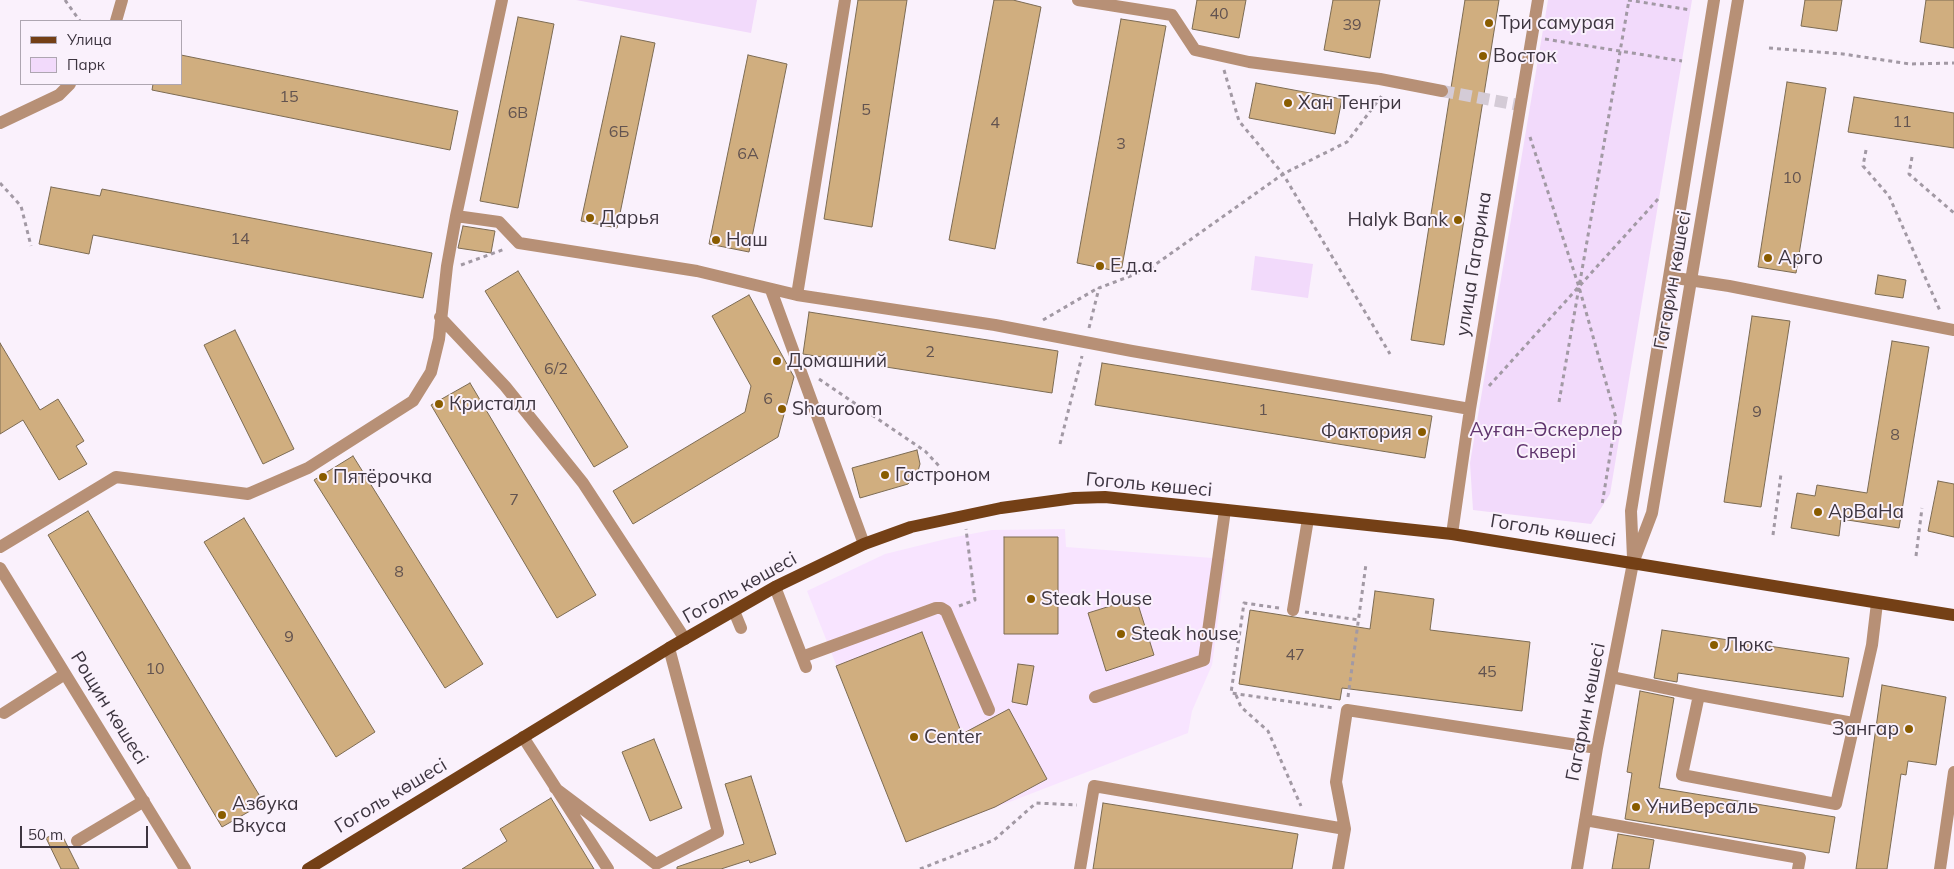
<!DOCTYPE html>
<html>
<head>
<meta charset="utf-8">
<style>
	body { margin:0 }
	#map { position:relative; width:1954px; height:869px; overflow:hidden; background:#faf1fc; font-family:Mulish,sans-serif }
	canvas { display:block }
	.legend { position:absolute; left:20px; top:20px; width:162px; height:65px; box-sizing:border-box; background:#faf1fc; border:1px solid #aea6b1; margin:0; padding:6px 9px; list-style:none; font-size:15px; color:#3d3540 }
	.legend li { display:flex; align-items:center; gap:10px; height:25px }
	.legend b { width:25px; border:1px solid #aea6b1 }
	.scale { position:absolute; left:20px; top:826px; width:128px; height:22px; box-sizing:border-box; border:2px solid #3d3540; border-top:0; padding-left:6px; font-size:15px; line-height:18px; white-space:nowrap; color:#3d3540; -webkit-text-stroke:4px #faf1fc; paint-order:stroke }
</style>
</head>
<body>
<div id="map">
<canvas width="1954" height="869"></canvas>
<ul class="legend">
<li><b style="height:6px;background:#744016"></b>Улица</li>
<li><b style="height:14px;background:#f2dafb"></b>Парк</li>
</ul>
<div class="scale">50 m</div>
</div>
<script>
const ctx = document.querySelector('canvas').getContext('2d');
ctx.lineJoin = 'round';
function paint(path, color) { ctx.fillStyle = color; ctx.fill(path, 'evenodd'); }
const shape = rows => new Path2D(rows.map(r => 'M' + r).join(''));
function strokePath(path, color, width, dash) { ctx.strokeStyle = color; ctx.lineWidth = width; ctx.lineCap = dash ? 'butt' : 'round'; ctx.setLineDash(dash || []); ctx.stroke(path); }
function write(font, color, halo, rows, align = 'center') {
  ctx.font = font + ' Mulish,sans-serif'; ctx.lineWidth = 4; ctx.setLineDash([]); ctx.textBaseline = 'middle'; ctx.strokeStyle = halo; ctx.fillStyle = color; for (const [text, x, y, turn = 0] of rows) {
    ctx.save(); ctx.translate(x, y); ctx.rotate((+turn || 0) * Math.PI / 180); ctx.textAlign = isNaN(turn) ? turn : align; if (halo) ctx.strokeText(text, 0, 0); ctx.fillText(text, 0, 0); ctx.restore();
  }
}
paint(shape([
	[1065,529,1066,547,1226,559,1212,665,1192,711,1188,733,906,842,807,591,885,554,950,538,992,530]
]), '#f8e4ff');
paint(shape([
	[576,0,757,0,751,33],
	[1548,0,1692,0,1610,494,1591,524,1473,510,1470,463],
	[1255,256,1313,264,1308,298,1251,290]
]), '#f2dafb');
const building = shape([
	[858,0,907,0,872,227,824,219,858,0],
	[994,0,1013,0,1041,7,995,249,949,240,994,0],
	[1197,0,1246,0,1239,38,1192,29,1197,0],
	[1333,0,1380,0,1370,58,1324,50,1333,0],
	[1465,0,1499,0,1444,345,1411,340,1465,0],
	[1805,0,1842,0,1837,31,1801,26,1805,0],
	[1926,0,1954,0,1954,48,1920,42,1926,0],
	[518,17,554,24,518,208,480,201,518,17],
	[1121,19,1166,26,1121,272,1077,263,1121,19],
	[621,36,655,43,617,228,581,221,621,36],
	[181,55,458,111,450,150,152,90,153,84,181,84,181,55],
	[748,55,787,64,749,252,709,244,748,55],
	[1787,82,1826,88,1796,273,1758,267,1787,82],
	[1256,83,1342,99,1335,134,1249,118,1256,83],
	[1854,97,1954,113,1954,148,1848,132,1854,97],
	[51,187,100,196,102,189,432,253,423,298,93,235,89,254,39,244,51,187],
	[463,226,495,231,491,253,458,248,463,226],
	[518,271,628,447,594,467,485,291,518,271],
	[1878,275,1906,280,1903,298,1875,294,1878,275],
	[749,295,794,377,778,437,633,524,613,491,745,412,751,386,712,316,749,295],
	[809,312,1058,351,1052,393,803,354,809,312],
	[1752,316,1790,321,1761,507,1724,502,1752,316],
	[235,330,294,449,263,464,204,345,235,330],
	[1892,341,1929,347,1899,528,1841,519,1839,536,1791,528,1797,493,1815,496,1817,485,1867,493,1892,341],
	[0,343,40,410,58,399,84,441,76,446,87,464,59,480,23,420,0,434,0,343],
	[1102,363,1432,416,1425,458,1095,405,1102,363],
	[470,383,596,595,557,618,431,405,470,383],
	[917,450,920,464,918,471,908,484,860,498,852,468,917,450],
	[353,456,483,664,445,688,314,480,353,456],
	[1938,481,1954,484,1954,537,1928,531,1938,481],
	[88,511,264,803,222,827,48,535,88,511],
	[244,518,375,732,336,757,204,542,244,518],
	[1004,537,1058,537,1058,634,1004,634,1004,537],
	[1375,591,1434,599,1430,630,1530,642,1522,711,1342,688,1340,700,1239,684,1250,610,1370,629,1375,591],
	[1136,598,1154,655,1106,671,1088,613,1136,598],
	[1662,630,1849,658,1843,697,1678,673,1677,682,1654,678,1662,630],
	[922,632,962,734,1009,709,1047,779,995,807,906,842,836,666,922,632],
	[1018,664,1034,666,1027,705,1012,702,1018,664],
	[1882,685,1946,697,1936,765,1908,761,1906,775,1901,774,1887,869,1856,869,1882,685],
	[1640,691,1674,698,1659,788,1835,817,1829,853,1625,819,1632,773,1627,772,1640,691],
	[654,739,682,808,650,821,622,752,654,739],
	[751,776,776,854,750,863,749,860,721,869,677,869,677,867,744,844,725,784,751,776],
	[551,798,594,869,462,869,507,841,500,829,551,798],
	[1103,803,1298,834,1292,869,1093,869,1103,803],
	[60,831,79,869,61,869,46,838,60,831],
	[1618,834,1654,840,1649,869,1612,869,1618,834]
]);
paint(building, '#d0ae7f');
strokePath(building, '#7c6b53', 1);
strokePath(shape([
	[1442,91,1519,105]
]), '#d4cbd6', 12, [12, 6]);
strokePath(shape([
	[65,0,80,21],
	[1628,0,1691,10],
	[1545,39,1682,61],
	[1769,48,1843,54,1910,64,1954,63],
	[1224,70,1239,121,1283,174,1390,354],
	[1530,137,1579,287,1616,418,1602,505],
	[1866,150,1863,166,1889,196,1941,313],
	[1912,157,1909,174,1954,213],
	[0,183,21,206,31,246],
	[461,265,505,249],
	[1043,320,1098,288],
	[1089,328,1099,288,1149,269,1283,174,1347,142,1383,94],
	[819,379,925,451,940,467],
	[1489,386,1659,198],
	[1559,402,1629,0],
	[1060,444,1082,356],
	[1773,535,1781,474],
	[1916,556,1922,508],
	[959,606,975,600,966,529],
	[1279,608,1244,603,1231,693,1334,708],
	[1305,612,1359,620],
	[1236,695,1241,707,1268,731,1301,806],
	[1348,697,1366,564],
	[920,869,994,840,1036,803,1077,805]
]), '#a299a4', 3, [4, 4]);
strokePath(shape([
	[1078,0,1172,15,1195,50,1249,62,1380,79,1442,91],
	[116,21,122,0],
	[0,123,59,95,70,84],
	[456,216,499,222,519,243,697,271,797,295,995,325,1132,351,1470,409],
	[1669,277,1729,286,1954,330],
	[771,290,864,544],
	[797,295,845,0],
	[440,317,505,386,583,483,685,639],
	[1452,534,1470,409,1538,0],
	[0,547,116,477,248,494,308,468,413,401,431,372,439,339,447,266,456,216,502,0],
	[1633,558,1631,511,1714,0],
	[0,568,185,869],
	[775,587,806,667],
	[1293,610,1308,519],
	[734,611,741,628],
	[802,657,936,608,941,608,946,611,989,710],
	[1611,677,1699,695,1853,723],
	[1699,695,1682,775,1836,804,1872,645,1877,603],
	[1095,697,1204,660,1225,510],
	[4,713,65,674],
	[523,737,608,869],
	[555,788,656,864,718,832,669,648],
	[1585,820,1800,858,1798,869],
	[1345,829,1336,782,1347,710,1597,748],
	[77,841,144,801],
	[1080,869,1094,786,1345,829,1338,869],
	[1577,869,1597,748,1633,563,1652,513,1738,0],
	[1940,869,1954,772]
]), '#b79076', 12);
strokePath(shape([
	[308,869,669,648,775,587,864,544,911,527,1001,508,1074,498,1105,497,1452,534,1954,615]
]), '#744016', 12);
for (const [x, y, r, color] of [
	[1489,23,5,"#895c00"],
	[1483,56,5,"#895c00"],
	[1288,103,5,"#895c00"],
	[590,218,5,"#895c00"],
	[1458,220,5,"#895c00"],
	[716,240,5,"#895c00"],
	[1768,258,5,"#895c00"],
	[1100,266,5,"#895c00"],
	[777,361,5,"#895c00"],
	[439,404,5,"#895c00"],
	[782,409,5,"#895c00"],
	[1422,432,5,"#895c00"],
	[885,475,5,"#895c00"],
	[323,477,5,"#895c00"],
	[1818,512,5,"#895c00"],
	[1031,599,5,"#895c00"],
	[1121,634,5,"#895c00"],
	[1714,645,5,"#895c00"],
	[1909,729,5,"#895c00"],
	[914,737,5,"#895c00"],
	[1636,807,5,"#895c00"],
	[222,815,5,"#895c00"]
]) { const dot = new Path2D(); dot.arc(x, y, r, 0, 2 * Math.PI); ctx.fillStyle = color; ctx.fill(dot); strokePath(dot, '#faf1fc', 2); }
write('16px', '#625350', null, [
	["40",1219,14],
	["39",1352,25],
	["15",289,97],
	["5",866,110],
	["6В",518,113],
	["11",1902,122],
	["4",995,123],
	["6Б",619,132],
	["3",1121,144],
	["6А",748,154],
	["10",1792,178],
	["14",240,239],
	["2",930,352],
	["6/2",556,369],
	["6",768,399],
	["1",1263,410],
	["9",1757,412],
	["8",1895,435],
	["7",514,500],
	["8",399,572],
	["9",289,637],
	["47",1295,655],
	["10",155,669],
	["45",1487,672]
]);
write('19px', '#3d3540', '#faf1fc', [
	["Три самурая",1499,23],
	["Восток",1493,56],
	["Хан Тенгри",1298,103],
	["Дарья",600,218],
	["Halyk Bank",1448,220,"right"],
	["Наш",726,240],
	["Арго",1778,258],
	["Е.д.а.",1110,266],
	["Домашний",787,361],
	["Кристалл",449,404],
	["Shauroom",792,409],
	["Фактория",1412,432,"right"],
	["Гастроном",895,475],
	["Пятёрочка",333,477],
	["АрВаНа",1828,512],
	["Steak House",1041,599],
	["Steak house",1131,634],
	["Люкс",1724,645],
	["Зангар",1899,729,"right"],
	["Center",924,737],
	["Азбука",232,804],
	["Вкуса",232,826],
	["УниВерсаль",1646,807]
], 'left');
write('19px', '#3d3540', '#faf1fc', [
	["улица Гагарина",1474,264,-81],
	["Гагарин көшесі",1673,280,-80],
	["Гоголь көшесі",1149,485,5],
	["Гоголь көшесі",1553,531,9],
	["Гоголь көшесі",740,588,-29],
	["Рощин көшесі",109,708,58],
	["Гагарин көшесі",1586,712,-79],
	["Гоголь көшесі",391,796,-31]
]);
write('19px', '#60356e', '#faf1fc', [
	["Ауған-Әскерлер",1546,430],
	["Сквері",1546,452]
]);
</script>
</body>
</html>
